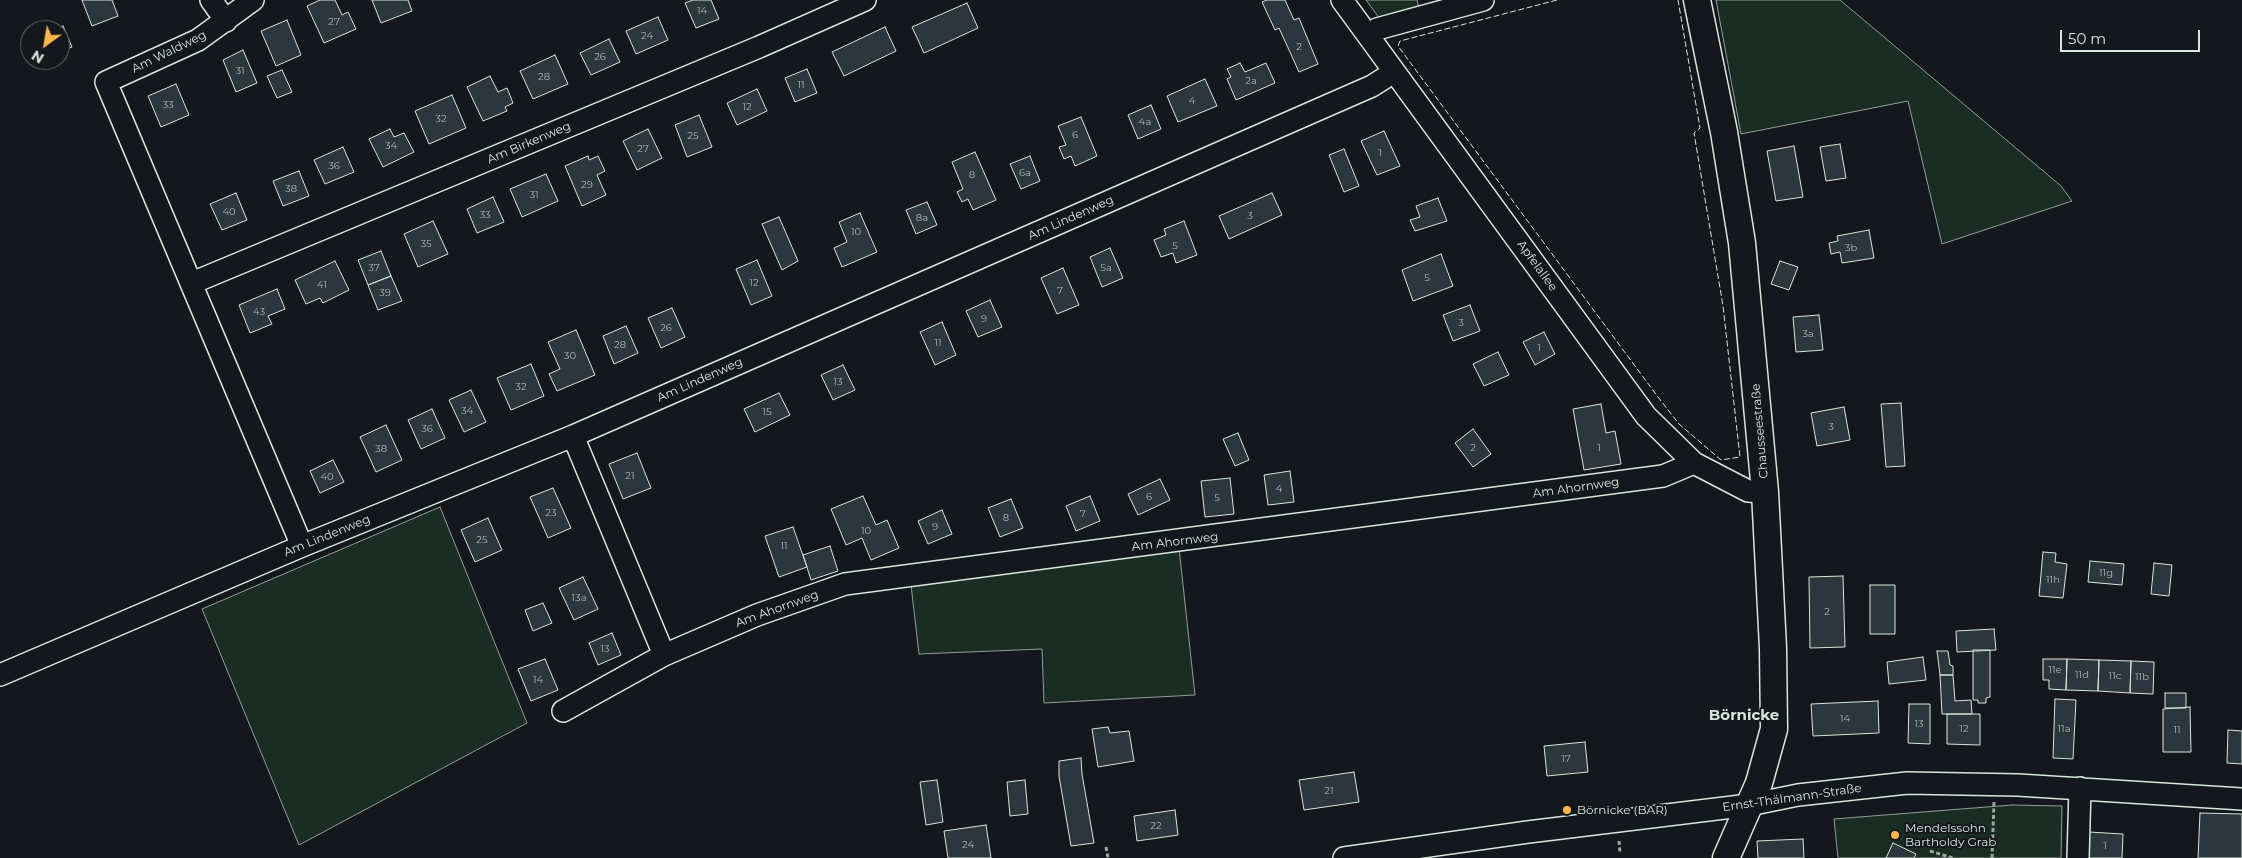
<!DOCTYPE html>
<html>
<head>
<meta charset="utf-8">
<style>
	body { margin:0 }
	#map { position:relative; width:2242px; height:858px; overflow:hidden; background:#14181c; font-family:Montserrat,sans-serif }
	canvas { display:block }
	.north { position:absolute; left:20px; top:20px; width:50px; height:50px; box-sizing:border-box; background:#14181c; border:1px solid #626a69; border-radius:50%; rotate:212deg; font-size:14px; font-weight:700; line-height:20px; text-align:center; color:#d8e6dc }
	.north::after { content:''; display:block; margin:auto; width:18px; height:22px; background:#ffb74d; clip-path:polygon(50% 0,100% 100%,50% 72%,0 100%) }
	.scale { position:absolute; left:2060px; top:30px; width:140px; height:22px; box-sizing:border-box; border:2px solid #d8e6dc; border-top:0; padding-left:6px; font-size:15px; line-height:18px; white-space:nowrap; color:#d8e6dc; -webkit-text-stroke:4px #14181c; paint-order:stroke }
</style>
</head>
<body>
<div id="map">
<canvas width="2242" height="858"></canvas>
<div class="north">N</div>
<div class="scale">50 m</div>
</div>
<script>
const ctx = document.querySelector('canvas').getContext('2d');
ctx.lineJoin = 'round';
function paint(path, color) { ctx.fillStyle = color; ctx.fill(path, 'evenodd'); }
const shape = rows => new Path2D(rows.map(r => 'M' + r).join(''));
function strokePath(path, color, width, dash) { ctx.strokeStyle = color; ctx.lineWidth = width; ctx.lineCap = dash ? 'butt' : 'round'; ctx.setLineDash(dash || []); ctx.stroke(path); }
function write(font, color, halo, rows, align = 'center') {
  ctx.font = font + ' Montserrat,sans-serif'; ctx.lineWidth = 4; ctx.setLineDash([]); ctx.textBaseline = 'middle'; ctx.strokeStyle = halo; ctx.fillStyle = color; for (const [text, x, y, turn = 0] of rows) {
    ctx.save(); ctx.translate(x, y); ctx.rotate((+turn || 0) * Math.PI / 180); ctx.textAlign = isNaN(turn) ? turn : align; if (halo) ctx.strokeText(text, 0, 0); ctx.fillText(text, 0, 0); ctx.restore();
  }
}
const green = shape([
	[1366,0,1417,0,1419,8,1380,19,1366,0],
	[1716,0,1840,0,2061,186,2072,201,1942,244,1908,101,1741,134,1716,0],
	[440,507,527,723,299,845,202,609,440,507],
	[1179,548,1195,695,1044,703,1042,649,919,654,911,585,1179,548],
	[2012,805,2062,806,2061,858,1838,858,1834,819,2012,805]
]);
paint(green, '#1a2d24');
strokePath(green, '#939e99', 1);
const building = shape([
	[82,0,112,0,118,16,92,26,82,0],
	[320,0,335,0,342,15,348,12,356,29,324,43,307,6,320,0],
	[372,0,408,0,412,11,381,23,372,0],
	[693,0,711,0,719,19,696,28,685,3,693,0],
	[1267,0,1285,0,1294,20,1299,18,1318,64,1299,72,1279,28,1275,30,1262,2,1267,0],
	[967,3,978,28,924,53,912,27,967,3],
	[658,17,668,40,636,54,626,31,658,17],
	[287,20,301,55,276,66,261,31,287,20],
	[63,26,72,47,60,52,60,30,54,30,63,26],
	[885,27,896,51,844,76,832,52,885,27],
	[609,39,620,62,591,75,580,53,609,39],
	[243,50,257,83,236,92,223,60,243,50],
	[555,55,568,84,533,99,520,71,555,55],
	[1240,63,1245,72,1266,63,1275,83,1236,100,1227,79,1231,77,1227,69,1240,63],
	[807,69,817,93,795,102,785,78,807,69],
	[282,70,292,92,277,98,267,76,282,70],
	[490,76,498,92,507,88,513,103,505,107,507,111,483,121,467,87,490,76],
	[1205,79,1217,106,1178,122,1167,96,1205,79],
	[176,84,189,115,161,127,148,96,176,84],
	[757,89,767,111,737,125,727,103,757,89],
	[452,95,466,128,429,144,415,111,452,95],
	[1151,105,1161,129,1138,139,1128,115,1151,105],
	[699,115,712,147,687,157,675,125,699,115],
	[1081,117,1097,156,1075,166,1071,156,1064,159,1059,147,1066,145,1058,126,1081,117],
	[390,129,394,137,404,133,414,152,383,167,369,139,390,129],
	[648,129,662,158,637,170,623,141,648,129],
	[1384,131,1400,166,1377,175,1361,141,1384,131],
	[1840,144,1846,178,1826,181,1820,147,1840,144],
	[1794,146,1803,197,1776,201,1767,151,1794,146],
	[343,147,354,172,325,184,314,160,343,147],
	[1344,149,1359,186,1344,192,1329,155,1344,149],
	[975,152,996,200,973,210,968,199,962,202,957,192,963,189,952,162,975,152],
	[588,156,589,160,598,156,605,171,597,175,606,195,582,206,565,166,588,156],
	[1030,156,1040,181,1021,189,1010,164,1030,156],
	[299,171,309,196,283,206,273,181,299,171],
	[546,174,558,201,522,217,510,189,546,174],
	[236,193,247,220,222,230,210,204,236,193],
	[1272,193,1282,215,1229,239,1219,216,1272,193],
	[493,197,504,222,477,233,467,209,493,197],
	[1438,198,1447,221,1415,231,1410,220,1420,217,1416,206,1438,198],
	[927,202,937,225,916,234,906,210,927,202],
	[860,213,877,252,842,267,834,248,847,242,839,222,860,213],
	[779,217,798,261,782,270,762,224,779,217],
	[433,221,448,254,418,267,404,234,433,221],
	[1184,221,1197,255,1176,263,1173,253,1161,257,1154,240,1166,235,1164,229,1184,221],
	[1869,230,1874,258,1842,263,1840,252,1831,254,1829,243,1838,241,1837,236,1869,230],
	[1110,248,1123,278,1102,287,1090,257,1110,248],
	[381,251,391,276,368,285,358,260,381,251],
	[1441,254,1453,286,1413,301,1402,270,1441,254],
	[757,260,772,296,751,305,736,269,757,260],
	[335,261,349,290,323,303,320,298,306,304,295,280,335,261],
	[1780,261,1798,267,1789,290,1771,284,1780,261],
	[1063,268,1079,305,1057,314,1041,278,1063,268],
	[391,276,402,301,378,310,368,285,391,276],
	[277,289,285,309,268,316,272,324,250,333,239,305,277,289],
	[990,300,1002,327,978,337,966,311,990,300],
	[1470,305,1480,331,1453,341,1443,315,1470,305],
	[672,308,685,337,661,348,648,318,672,308],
	[1819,315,1823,350,1796,352,1793,317,1819,315],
	[942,322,956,355,935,365,920,332,942,322],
	[626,326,638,353,614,364,603,336,626,326],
	[576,330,595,375,557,391,549,374,560,369,548,342,576,330],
	[1544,332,1555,354,1535,365,1523,342,1544,332],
	[1498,352,1509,375,1484,386,1473,364,1498,352],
	[531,364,544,396,511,410,497,378,531,364],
	[843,365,855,390,833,400,821,375,843,365],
	[471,390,486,422,464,432,449,400,471,390],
	[779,393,790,415,755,432,744,409,779,393],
	[1901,403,1905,466,1886,467,1881,404,1901,403],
	[1601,404,1606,433,1615,431,1621,464,1584,470,1573,409,1601,404],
	[1844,407,1850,440,1817,446,1811,413,1844,407],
	[432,409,445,438,421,449,408,420,432,409],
	[386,425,402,460,376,472,360,437,386,425],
	[1473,429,1491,454,1473,467,1455,443,1473,429],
	[1238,433,1249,460,1235,466,1223,439,1238,433],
	[637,453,651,488,623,499,609,464,637,453],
	[333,460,344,482,320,493,310,471,333,460],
	[1290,471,1294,502,1268,505,1264,475,1290,471],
	[1230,478,1234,514,1205,517,1201,481,1230,478],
	[1160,479,1170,500,1138,515,1128,494,1160,479],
	[553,488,571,528,548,538,530,497,553,488],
	[863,496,876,525,887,520,899,548,871,560,862,538,846,545,831,509,863,496],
	[1090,496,1100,521,1076,531,1066,506,1090,496],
	[1011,499,1023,528,1000,537,988,508,1011,499],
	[942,510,952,534,928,544,918,521,942,510],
	[488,518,502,550,475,562,461,530,488,518],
	[793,527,807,567,779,577,765,536,793,527],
	[830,546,838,571,811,580,803,555,830,546],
	[2043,552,2056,553,2055,562,2067,564,2063,598,2039,596,2043,552],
	[2090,561,2124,564,2122,585,2088,582,2090,561],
	[2154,563,2172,565,2169,596,2151,594,2154,563],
	[1843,576,1845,647,1810,648,1809,577,1843,576],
	[583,577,598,609,574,620,559,588,583,577],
	[1870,585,1895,585,1895,634,1870,634,1870,585],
	[543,603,552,623,533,631,525,610,543,603],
	[1994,629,1996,650,1957,652,1956,631,1994,629],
	[612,633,621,655,598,665,589,643,612,633],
	[1973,650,1990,650,1990,697,1986,698,1986,703,1978,703,1978,700,1973,700,1973,650],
	[1937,651,1948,651,1950,665,1953,666,1953,675,1940,675,1937,651],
	[1923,657,1926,680,1889,684,1887,662,1923,657],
	[545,659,558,690,531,701,518,669,545,659],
	[2043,659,2067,659,2066,690,2049,689,2049,680,2043,680,2043,659],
	[2067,659,2099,660,2098,691,2066,690,2067,659],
	[2099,660,2131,661,2130,693,2098,691,2099,660],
	[2131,661,2154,662,2153,694,2130,693,2131,661],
	[1940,675,1953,675,1955,701,1971,700,1972,714,1942,714,1940,675],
	[2165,693,2186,693,2186,708,2165,708,2165,693],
	[2055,699,2076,700,2073,759,2053,758,2055,699],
	[1878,701,1879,733,1813,736,1811,704,1878,701],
	[1909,704,1930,704,1930,744,1908,743,1909,704],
	[2190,707,2191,752,2163,752,2163,709,2190,707],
	[1947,714,1980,714,1980,745,1947,744,1947,714],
	[1108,727,1110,733,1129,731,1134,761,1098,767,1092,729,1108,727],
	[2228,730,2242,731,2242,764,2227,763,2228,730],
	[1585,742,1588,772,1547,776,1544,746,1585,742],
	[1081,758,1082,774,1094,843,1071,846,1059,776,1059,761,1081,758],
	[1354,772,1359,802,1304,810,1299,780,1354,772],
	[937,780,943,822,926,825,920,782,937,780],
	[1025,780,1028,814,1010,816,1007,782,1025,780],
	[1175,810,1178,835,1137,841,1134,816,1175,810],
	[2200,813,2242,814,2242,858,2198,858,2200,813],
	[986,825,991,858,948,858,944,831,986,825],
	[2089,832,2123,834,2122,858,2088,858,2089,832],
	[1803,839,1804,858,1758,858,1757,841,1803,839],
	[1893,843,1916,854,1914,858,1886,858,1893,843]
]);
paint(building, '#2c363c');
strokePath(building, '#d8e6dc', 1);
const minor = shape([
	[211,0,226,21],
	[253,0,198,40,106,82,302,546],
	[1342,0,1646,416,1694,463,1748,491,1765,492],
	[1368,35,1377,29,1483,0],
	[192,283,759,47,865,0],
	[573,436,664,655],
	[0,675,302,546,573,436,1372,86,1394,72],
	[563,711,664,655,757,615,845,584,1663,476,1694,463],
	[1344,858,1528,832,1749,805,1798,795,1907,783,2018,785,2242,799],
	[2078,858,2080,788]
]);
const major = shape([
	[1697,0,1724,132,1742,243,1765,492,1773,648,1774,729,1759,783,1726,858]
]);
strokePath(minor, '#d8e6dc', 24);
strokePath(major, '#d8e6dc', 29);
strokePath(shape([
	[1619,841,1620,853],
	[1106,847,1108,858],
	[1930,851,1953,858],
	[1992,858,1994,802]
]), '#9da8a2', 3, [4, 2.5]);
strokePath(minor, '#14181c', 21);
strokePath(major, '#14181c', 26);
strokePath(shape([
	[1557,0,1400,41,1398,46,1658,397,1679,424,1721,460,1740,457,1723,306,1694,133,1700,128,1678,0]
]), '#d8e6dc', 1, [6, 2.5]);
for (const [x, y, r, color] of [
	[1567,810,5,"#ffb74d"],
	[1895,835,5,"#ffb74d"]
]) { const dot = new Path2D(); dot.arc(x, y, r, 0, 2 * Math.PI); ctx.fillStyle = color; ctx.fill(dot); strokePath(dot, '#14181c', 2); }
write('10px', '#adbab4', null, [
	["14",702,11],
	["27",334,22],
	["24",647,36],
	["2",1299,47],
	["26",600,57],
	["31",240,71],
	["28",544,77],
	["2a",1251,81],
	["11",801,85],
	["4",1192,101],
	["33",168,105],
	["12",747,107],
	["32",441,119],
	["4a",1145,122],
	["6",1075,135],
	["25",693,136],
	["34",391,146],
	["27",643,149],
	["1",1380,153],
	["36",334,166],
	["6a",1025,173],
	["8",972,175],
	["29",587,185],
	["38",291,189],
	["31",534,195],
	["40",229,212],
	["33",485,215],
	["3",1250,216],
	["8a",922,218],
	["10",856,232],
	["35",426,244],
	["5",1175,246],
	["3b",1851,248],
	["37",374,268],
	["5a",1106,268],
	["5",1427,278],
	["12",754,283],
	["41",322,285],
	["7",1060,291],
	["39",385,293],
	["43",259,312],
	["9",984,319],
	["3",1461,323],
	["26",666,328],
	["3a",1808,334],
	["11",938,343],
	["28",620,345],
	["1",1539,348],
	["30",570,356],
	["13",838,382],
	["32",521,387],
	["34",467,411],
	["15",767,412],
	["3",1831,427],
	["36",427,429],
	["2",1473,448],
	["1",1599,448],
	["38",381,449],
	["21",630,476],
	["40",327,477],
	["4",1279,489],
	["6",1149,497],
	["5",1217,498],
	["23",551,513],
	["7",1083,514],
	["8",1006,518],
	["9",935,527],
	["10",866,531],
	["25",482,540],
	["11",784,546],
	["11g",2106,573],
	["11h",2053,580],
	["13a",579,598],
	["2",1827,612],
	["13",605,649],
	["11e",2055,670],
	["11d",2082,675],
	["11c",2115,676],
	["11b",2142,677],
	["14",538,680],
	["14",1845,719],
	["13",1919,724],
	["12",1964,729],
	["11a",2064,729],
	["11",2177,730],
	["17",1566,759],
	["21",1329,791],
	["22",1156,826],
	["24",968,845],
	["1",2105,846]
]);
write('12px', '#d8e6dc', '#14181c', [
	["Am Waldweg",169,52,-26],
	["Am Birkenweg",529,143,-23],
	["Am Lindenweg",1071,218,-24],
	["Apfelallee",1537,266,54],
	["Am Lindenweg",700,380,-24],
	["Chausseestraße",1760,431,-95],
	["Am Ahornweg",1576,488,-8],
	["Am Lindenweg",327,536,-22],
	["Am Ahornweg",1175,542,-7],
	["Am Ahornweg",777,609,-20],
	["Ernst-Thälmann-Straße",1792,798,-8]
]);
write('12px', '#d8e6dc', '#14181c', [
	["Börnicke (BAR)",1577,810],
	["Mendelssohn",1905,828],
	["Bartholdy Grab",1905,842]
], 'left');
write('bold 15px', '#d8e6dc', '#14181c', [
	["Börnicke",1744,716]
]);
</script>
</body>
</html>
